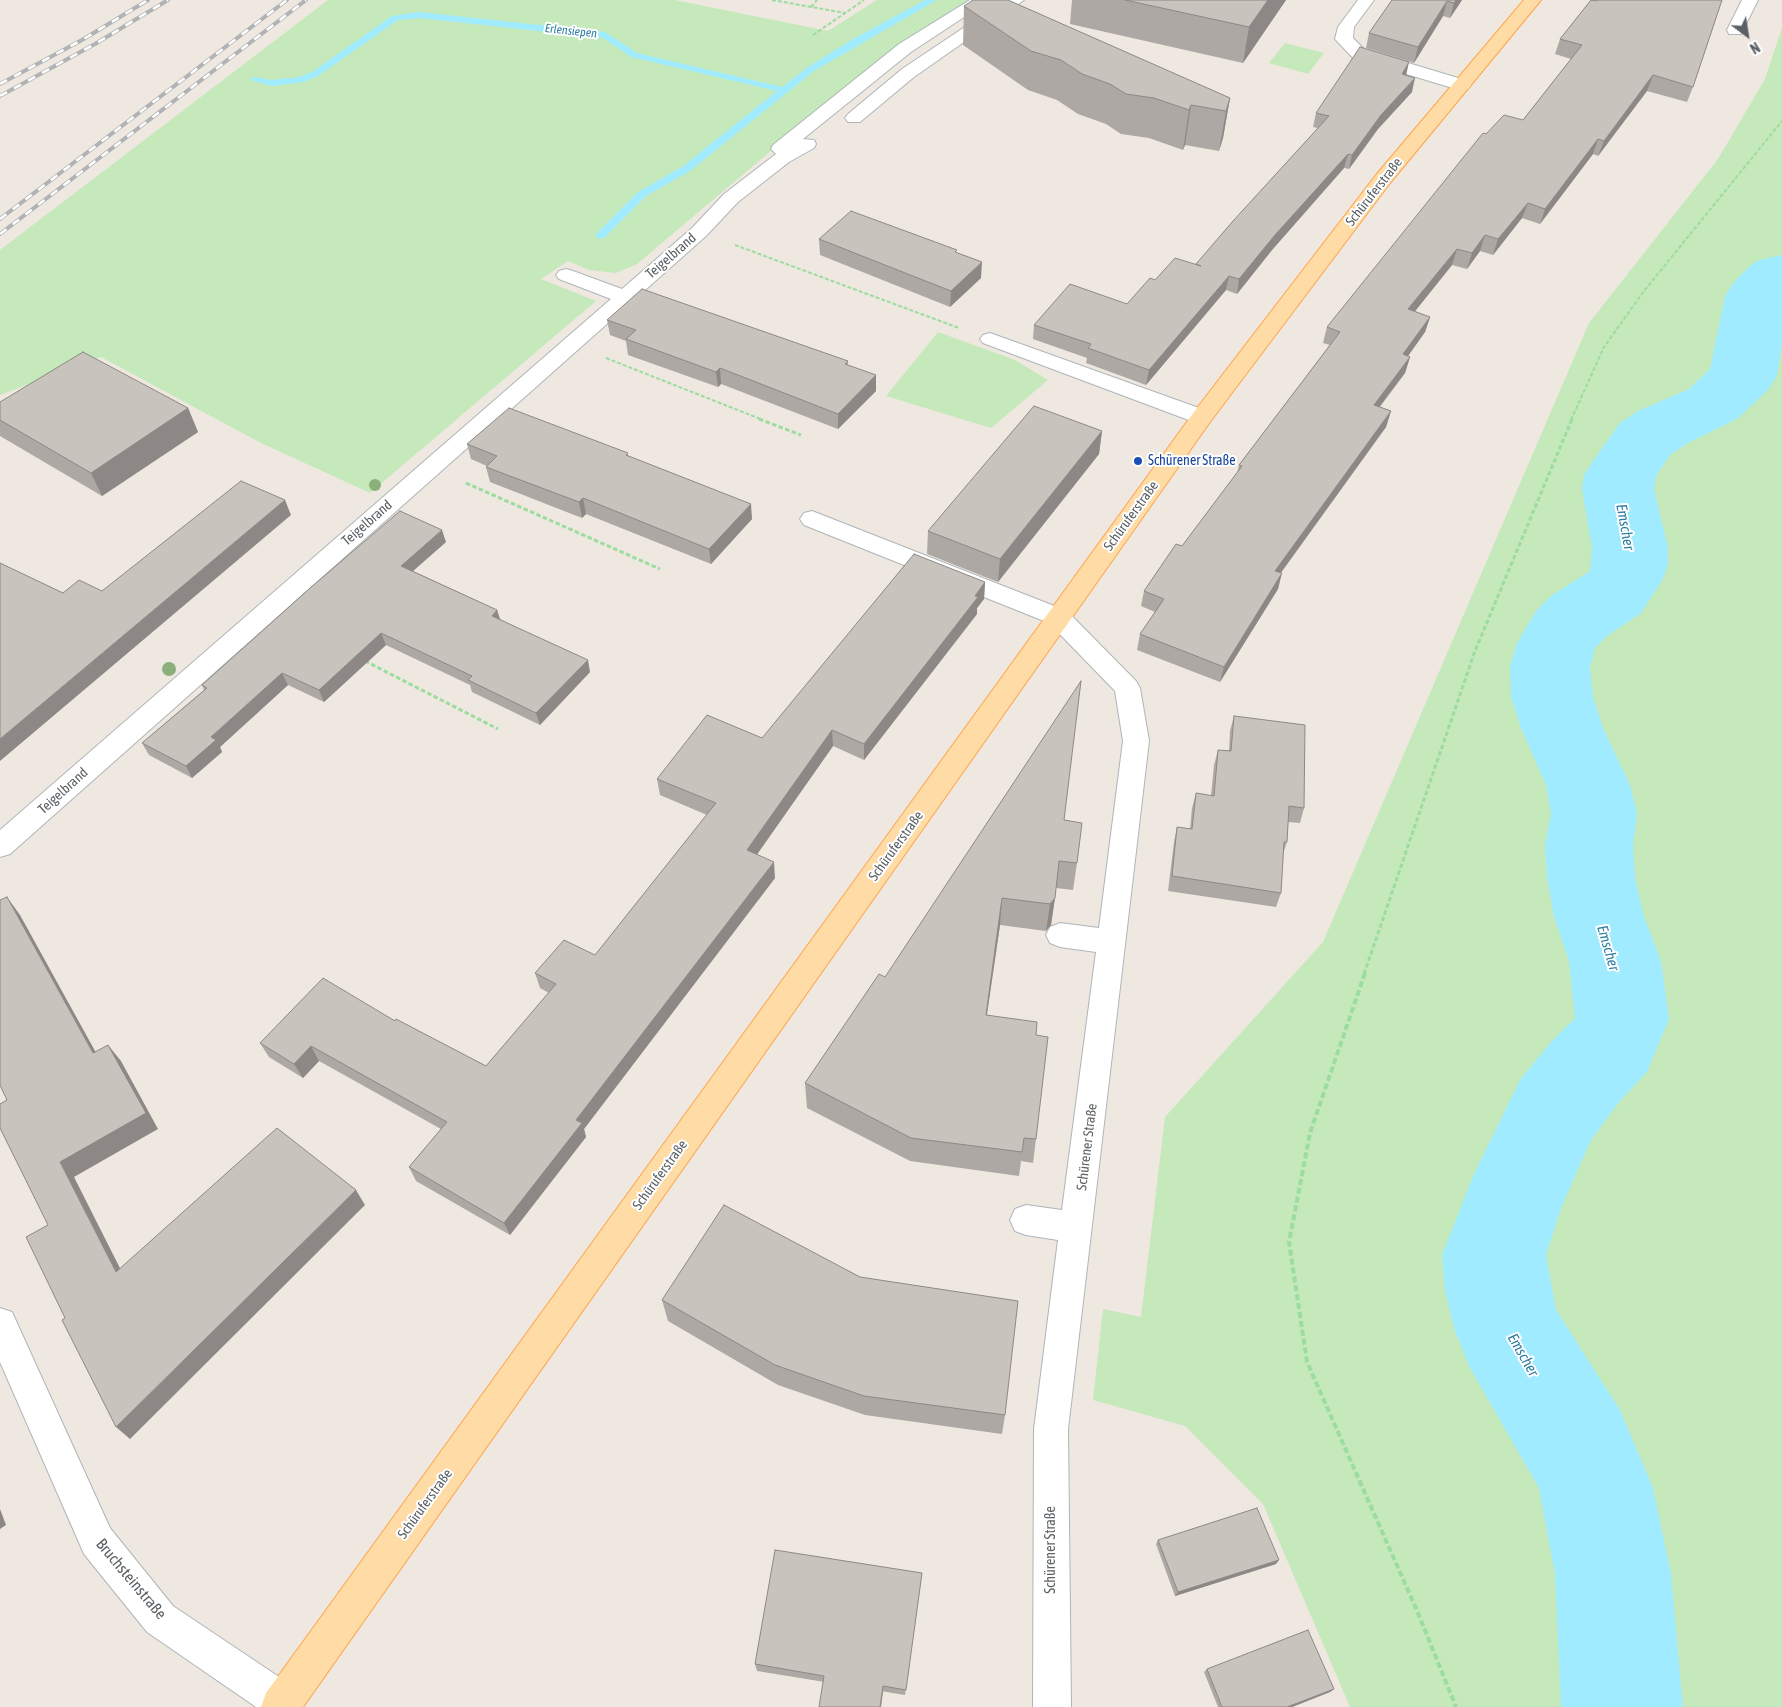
<!DOCTYPE html>
<html>
<head>
<meta charset="utf-8">
<style>
	body { margin:0 }
	#map { position:relative; width:1782px; height:1707px; overflow:hidden; background:#eee8e1; font-family:"Asap Condensed",sans-serif }
	canvas { display:block }
	.north { position:absolute; left:1722px; top:10px; width:50px; height:50px; -webkit-text-stroke:4px #fff; paint-order:stroke; rotate:149deg; font-size:14px; font-weight:700; line-height:20px; text-align:center; color:#5a6064 }
	.north::after { content:''; display:block; margin:auto; width:18px; height:22px; background:#5a6064; clip-path:polygon(50% 0,100% 100%,50% 72%,0 100%) }
</style>
</head>
<body>
<div id="map">
<canvas width="1782" height="1707"></canvas>
<div class="north">N</div>
</div>
<script>
const ctx = document.querySelector('canvas').getContext('2d');
ctx.lineJoin = 'round';
function paint(path, color) { ctx.fillStyle = color; ctx.fill(path, 'evenodd'); }
const shape = rows => new Path2D(rows.map(r => 'M' + r).join(''));
function strokePath(path, color, width, dash) { ctx.strokeStyle = color; ctx.lineWidth = width; ctx.lineCap = dash ? 'butt' : 'round'; ctx.setLineDash(dash || []); ctx.stroke(path); }
function write(font, color, halo, rows, align = 'center') {
  ctx.font = font + ' "Asap Condensed",sans-serif'; ctx.lineWidth = 4; ctx.setLineDash([]); ctx.textBaseline = 'middle'; ctx.strokeStyle = halo; ctx.fillStyle = color; for (const [text, x, y, turn = 0] of rows) {
    ctx.save(); ctx.translate(x, y); ctx.rotate((+turn || 0) * Math.PI / 180); ctx.textAlign = isNaN(turn) ? turn : align; if (halo) ctx.strokeText(text, 0, 0); ctx.fillText(text, 0, 0); ctx.restore();
  }
}
paint(shape([
	[328,0,675,0,828,31,877,0,974,0,889,51,637,264,616,273,589,270,568,261,541,279,596,301,370,493,259,442,101,357,0,395,0,250],
	[1782,28,1782,1707,1350,1707,1263,1504,1185,1426,1093,1400,1103,1309,1141,1317,1165,1117,1323,942,1589,323,1718,159,1765,79],
	[1285,43,1324,53,1308,74,1269,63],
	[938,332,1015,360,1048,380,991,428,886,396]
]), '#c5e9ba');
paint(shape([
	[925,0,937,0,814,71,690,171,646,196,604,238,600,239,595,236,596,234,638,192,682,167,777,91,631,57,603,38,419,18,398,20,318,76,304,82,272,86,250,80,255,77,272,80,299,77,312,72,392,16,419,12,605,32,637,53,782,87,808,67,853,39,925,0]
]), '#a0ebff');
paint(shape([
	[1782,255,1782,344,1777,376,1767,391,1737,419,1688,443,1670,455,1656,476,1654,489,1668,548,1668,564,1663,579,1641,613,1607,636,1595,648,1590,667,1593,697,1603,728,1630,785,1637,814,1633,845,1635,877,1644,917,1661,961,1669,1019,1647,1072,1619,1102,1591,1140,1561,1208,1546,1255,1556,1310,1620,1410,1653,1488,1671,1574,1683,1707,1561,1707,1555,1574,1539,1488,1470,1368,1455,1331,1445,1291,1442,1255,1474,1174,1520,1080,1551,1042,1575,1018,1569,961,1554,917,1547,877,1545,845,1551,814,1546,785,1521,728,1511,697,1510,667,1516,645,1536,611,1551,596,1590,571,1592,548,1582,489,1584,475,1595,458,1620,423,1638,411,1689,389,1710,369,1725,296,1734,282,1751,265,1759,260,1782,255]
]), '#a0ebff');
const minor = shape([
	[970,0,990,0,911,52,803,139,814,140,816,144,814,148,789,162,738,202,706,236,10,854,0,857,0,830,611,299,559,279,556,275,559,271,566,269,573,271,622,289,692,228,724,194,776,154,771,149,773,145,899,44,970,0],
	[1005,0,1024,0,914,77,860,122,848,122,845,118,848,114,902,69,1005,0],
	[1358,0,1374,0,1354,27,1353,38,1365,50,1468,81,1471,85,1468,89,1456,89,1353,58,1335,39,1338,27,1358,0],
	[1742,0,1758,0,1741,34,1729,34,1727,30,1742,0],
	[990,333,1210,412,1213,417,1210,422,1202,424,1194,422,983,343,980,339,983,335,990,333],
	[812,511,1067,611,1136,681,1140,688,1149,741,1068,1429,1071,1707,1033,1707,1034,1429,1058,1240,1026,1235,1015,1231,1010,1220,1015,1209,1026,1205,1062,1210,1096,952,1060,947,1050,943,1046,935,1050,927,1060,923,1099,928,1123,741,1115,691,1049,623,804,525,800,519,804,513,812,511],
	[0,1308,12,1312,110,1528,173,1606,297,1689,302,1703,301,1707,256,1707,147,1632,84,1554,0,1362,0,1308]
]);
const major = shape([
	[1524,0,1541,0,1390,183,1210,422,303,1707,261,1707,266,1693,1194,412,1376,175,1524,0]
]);
strokePath(minor, '#afb5b8', 2);
strokePath(major, '#ffa349', 2);
strokePath(shape([
	[772,0,845,13],
	[811,7,817,0],
	[813,35,864,0],
	[735,245,959,328],
	[606,358,763,420],
	[1571,420,1604,347,1644,291,1782,121]
]), '#9cdc9e', 2, [4, 2]);
strokePath(shape([
	[759,419,801,435],
	[466,483,660,569],
	[365,661,498,729],
	[1364,974,1475,651,1572,419]
]), '#9cdc9e', 3, [4.5, 2.5]);
strokePath(shape([
	[1365,973,1310,1133,1289,1242,1307,1362,1418,1613,1456,1707]
]), '#9cdc9e', 4, [6, 3]);
paint(minor, '#fff');
paint(major, '#ffdca5');
const rail = shape([
	[0,84,82,40,148,0],
	[0,96,95,44,168,0],
	[0,219,287,0],
	[0,234,306,0]
]);
strokePath(rail, '#b1b2b3', 4);
strokePath(rail, '#fff', 2.5, [8]);
ctx.fillStyle = '#8bb07c';
for (const [x, y, r] of [
	[375,485,6],
	[169,669,7]
]) { ctx.beginPath(); ctx.arc(x, y, r, 0, 2 * Math.PI); ctx.fill(); }
paint(shape([
	[1072,0,1286,0,1243,63,1070,24],
	[1392,0,1462,0,1450,18,1443,16,1414,63,1366,48,1369,33],
	[1591,0,1693,87,1687,102,1647,91,1598,156,1593,154,1540,224,1522,218,1493,255,1480,251,1467,269,1452,265,1415,311,1430,317,1425,332,1408,356,1410,357,1405,373,1380,407,1391,411,1386,427,1281,573,1278,589,1220,682,1137,650,1140,634,1155,612,1141,606,1144,591,1182,546,1237,473,1239,465,1330,345,1323,343,1327,327,1486,134,1523,120,1571,59,1555,54,1560,39],
	[964,6,1230,98,1223,138,1219,151,1185,145,1183,150,1149,138,1121,134,1106,124,1078,114,1057,100,1028,90,963,45],
	[1406,75,1412,92,1378,129,1349,169,1344,168,1272,250,1237,294,1226,290,1146,385,1086,363,1087,358,1033,339,1034,325,1127,304,1155,280,1196,265,1318,128,1313,127,1316,113],
	[819,239,957,253,981,278,950,307,820,255],
	[607,320,848,361,848,365,876,391,838,429,721,384,718,387,628,355,626,341,610,335],
	[0,402,188,408,198,432,102,496,0,436],
	[1102,431,1099,454,998,582,927,554,928,531],
	[467,444,628,453,628,456,752,519,711,564,586,514,582,518,490,482,486,467,487,466,471,459],
	[446,542,413,571,497,610,500,619,590,672,540,725,472,692,470,685,386,645,324,702,288,685,220,747,222,752,192,778,149,755,142,743,204,690,202,685],
	[985,582,984,599,977,608,977,614,864,760,833,746,757,854,775,878,584,1129,586,1137,510,1235,416,1181,409,1167,441,1129,319,1061,303,1078,269,1057,260,1043,395,1021,486,1066,549,993,540,988,535,973,595,955,707,815,660,795,657,779,762,738],
	[1234,716,1304,808,1300,823,1288,822,1287,842,1283,854,1281,893,1276,907,1168,891,1174,842,1177,827,1190,829,1192,808,1196,793,1211,796,1214,765,1218,750,1229,751,1230,731],
	[1064,820,1077,863,1073,890,1056,888,1051,925,1046,931,1000,925,987,1015,1036,1035,1036,1139,1033,1163,1021,1161,1019,1176,910,1161,807,1108,805,1083],
	[662,1300,1005,1415,1002,1434,865,1415,778,1385,668,1321],
	[1158,1540,1276,1564,1175,1596,1156,1544],
	[922,1573,905,1695,757,1671,755,1664],
	[1207,1669,1334,1689,1330,1692,1292,1707,1218,1707,1204,1672]
]), '#ada8a3');
paint(shape([
	[1268,0,1286,0,1243,63,1249,27],
	[1456,0,1462,0,1450,18,1454,3],
	[1447,1,1443,16,1414,63,1418,47],
	[1409,62,1406,76,1402,74],
	[1653,75,1647,91,1598,156,1604,141],
	[1415,78,1412,92,1378,129,1349,169,1352,155,1381,115],
	[1230,98,1223,138,1219,151,1226,111],
	[1191,105,1185,145,1183,150,1189,110],
	[1598,139,1593,154,1540,224,1545,209],
	[1348,154,1344,168,1272,250,1237,294,1239,279,1275,235],
	[1528,203,1522,218,1493,255,1498,239],
	[1485,235,1480,251,1467,269,1472,253],
	[1457,249,1452,265,1404,325,1408,309],
	[982,262,981,278,950,307,951,291],
	[1229,276,1226,290,1146,385,1149,370],
	[1430,317,1425,332,1398,370,1403,354],
	[1410,357,1405,373,1369,420,1374,405],
	[720,368,721,384,718,387,716,372],
	[876,375,876,391,838,429,838,414],
	[188,408,198,432,102,496,91,473],
	[1391,411,1386,427,1271,586,1275,571],
	[1102,431,1099,454,998,582,1000,559],
	[583,498,586,514,582,518,579,502],
	[285,500,291,515,0,761,0,739],
	[751,504,752,519,711,564,709,549],
	[442,530,446,542,405,578,401,566],
	[1282,573,1278,589,1220,682,1224,667],
	[985,582,984,599,977,608,977,614,864,760,864,744],
	[497,610,501,623,492,616],
	[381,633,386,645,324,702,319,690],
	[588,660,590,672,540,725,536,713],
	[282,673,288,685,220,747,222,752,192,778,186,766,211,737],
	[832,730,833,746,749,866,747,850],
	[774,862,775,878,584,1129,586,1137,510,1235,504,1223,576,1120],
	[7,897,20,915,105,1069,93,1053],
	[1002,898,1000,925,983,1040,986,1015],
	[1055,898,1051,925,1046,931,1050,904],
	[108,1045,121,1061,158,1129,74,1177,129,1286,116,1272,60,1162],
	[311,1046,319,1061,303,1078,294,1064],
	[356,1190,365,1205,130,1439,116,1427],
	[0,1509,6,1525,0,1529],
	[1279,1560,1276,1564,1175,1596,1178,1592],
	[883,1686,883,1692,881,1707,880,1707],
	[1334,1689,1330,1692,1292,1707,1287,1707]
]), '#8d8885');
const building = shape([
	[973,0,1008,0,1230,98,1226,111,1191,105,1189,110,1154,98,1126,94,1110,84,1082,74,1061,60,1031,51,964,6,973,0],
	[1125,0,1268,0,1249,27,1125,0],
	[1392,0,1456,0,1454,3,1447,1,1418,47,1369,33,1392,0],
	[1591,0,1597,1,1598,0,1722,0,1693,87,1653,75,1604,141,1598,139,1545,209,1528,203,1498,239,1485,235,1472,253,1457,249,1408,309,1430,317,1403,354,1410,357,1374,405,1391,411,1275,571,1282,573,1224,667,1140,634,1164,599,1144,591,1176,544,1182,546,1242,466,1239,465,1340,332,1327,327,1483,133,1486,134,1504,115,1523,120,1582,45,1560,39,1591,0],
	[1360,47,1409,62,1402,74,1415,78,1381,115,1352,155,1348,154,1275,235,1239,279,1229,276,1149,370,1088,348,1091,344,1034,325,1070,284,1127,304,1150,278,1155,280,1175,258,1201,266,1196,264,1233,221,1329,116,1316,113,1360,47],
	[851,211,957,250,955,252,982,262,951,291,819,239,851,211],
	[642,289,848,361,845,364,876,375,838,414,720,368,716,372,626,339,636,330,607,320,642,289],
	[83,352,188,408,91,473,0,420,0,402,83,352],
	[1034,406,1102,431,1000,559,928,531,1034,406],
	[509,408,628,453,626,455,751,504,709,549,583,498,579,502,486,467,497,456,467,444,509,408],
	[241,481,285,500,0,739,0,563,63,593,79,580,102,591,241,481],
	[400,511,442,530,401,566,497,610,492,616,588,660,536,713,468,680,472,676,381,633,319,690,282,673,211,737,216,740,186,766,142,743,207,688,202,685,309,589,400,511],
	[914,554,985,582,975,596,978,597,864,744,832,730,747,850,774,862,576,1120,582,1123,504,1223,409,1167,447,1122,311,1046,294,1064,260,1043,323,978,395,1021,396,1019,486,1066,556,984,535,973,564,940,595,955,716,803,657,779,707,715,762,738,914,554],
	[1081,681,1064,820,1082,823,1077,863,1059,861,1055,898,1050,904,1002,898,986,1015,1037,1022,1036,1035,1048,1037,1036,1139,1024,1138,1022,1152,911,1138,805,1083,879,974,885,977,1081,681],
	[1234,716,1305,725,1304,808,1289,806,1287,842,1284,842,1281,893,1172,876,1177,827,1192,829,1196,793,1214,796,1218,750,1231,751,1234,716],
	[7,897,93,1053,108,1045,146,1113,60,1162,116,1272,277,1128,356,1190,116,1427,62,1320,65,1318,26,1237,48,1225,0,1128,0,1104,7,1100,0,1085,0,900,7,897],
	[724,1205,860,1277,1018,1301,1005,1415,864,1396,775,1365,662,1300,724,1205],
	[1257,1508,1279,1560,1178,1592,1158,1540,1257,1508],
	[775,1550,922,1573,906,1690,883,1686,880,1707,819,1707,824,1676,755,1664,775,1550],
	[1308,1630,1334,1689,1287,1707,1222,1707,1207,1669,1308,1630]
]);
paint(building, '#c9c3be');
strokePath(building, '#8d8885', 1);
for (const [x, y, r, color] of [
	[1138,461,5,"#1a4fb4"]
]) { const dot = new Path2D(); dot.arc(x, y, r, 0, 2 * Math.PI); ctx.fillStyle = color; ctx.fill(dot); strokePath(dot, '#fff', 2); }
write('italic 12px', '#2d7ea0', '#fff', [
	["Erlensiepen",571,31,6]
]);
write('14px', '#5a6064', '#fff', [
	["Schüruferstraße",1374,192,-52],
	["Teigelbrand",671,256,-41],
	["Schüruferstraße",1131,516,-54],
	["Teigelbrand",367,523,-41],
	["Teigelbrand",63,791,-42],
	["Schüruferstraße",896,846,-54],
	["Schürener Straße",1087,1147,-83],
	["Schüruferstraße",660,1175,-54],
	["Schüruferstraße",425,1504,-54],
	["Schürener Straße",1051,1550,-90]
]);
write('14px', '#164399', '#fff', [
	["Schürener Straße",1148,461]
], 'left');
write('italic 15px', '#2d7ea0', '#fff', [
	["Emscher",1625,527,80],
	["Emscher",1608,948,74],
	["Emscher",1523,1355,60]
]);
write('16px', '#5a6064', '#fff', [
	["Bruchsteinstraße",131,1579,50]
]);
</script>
</body>
</html>
